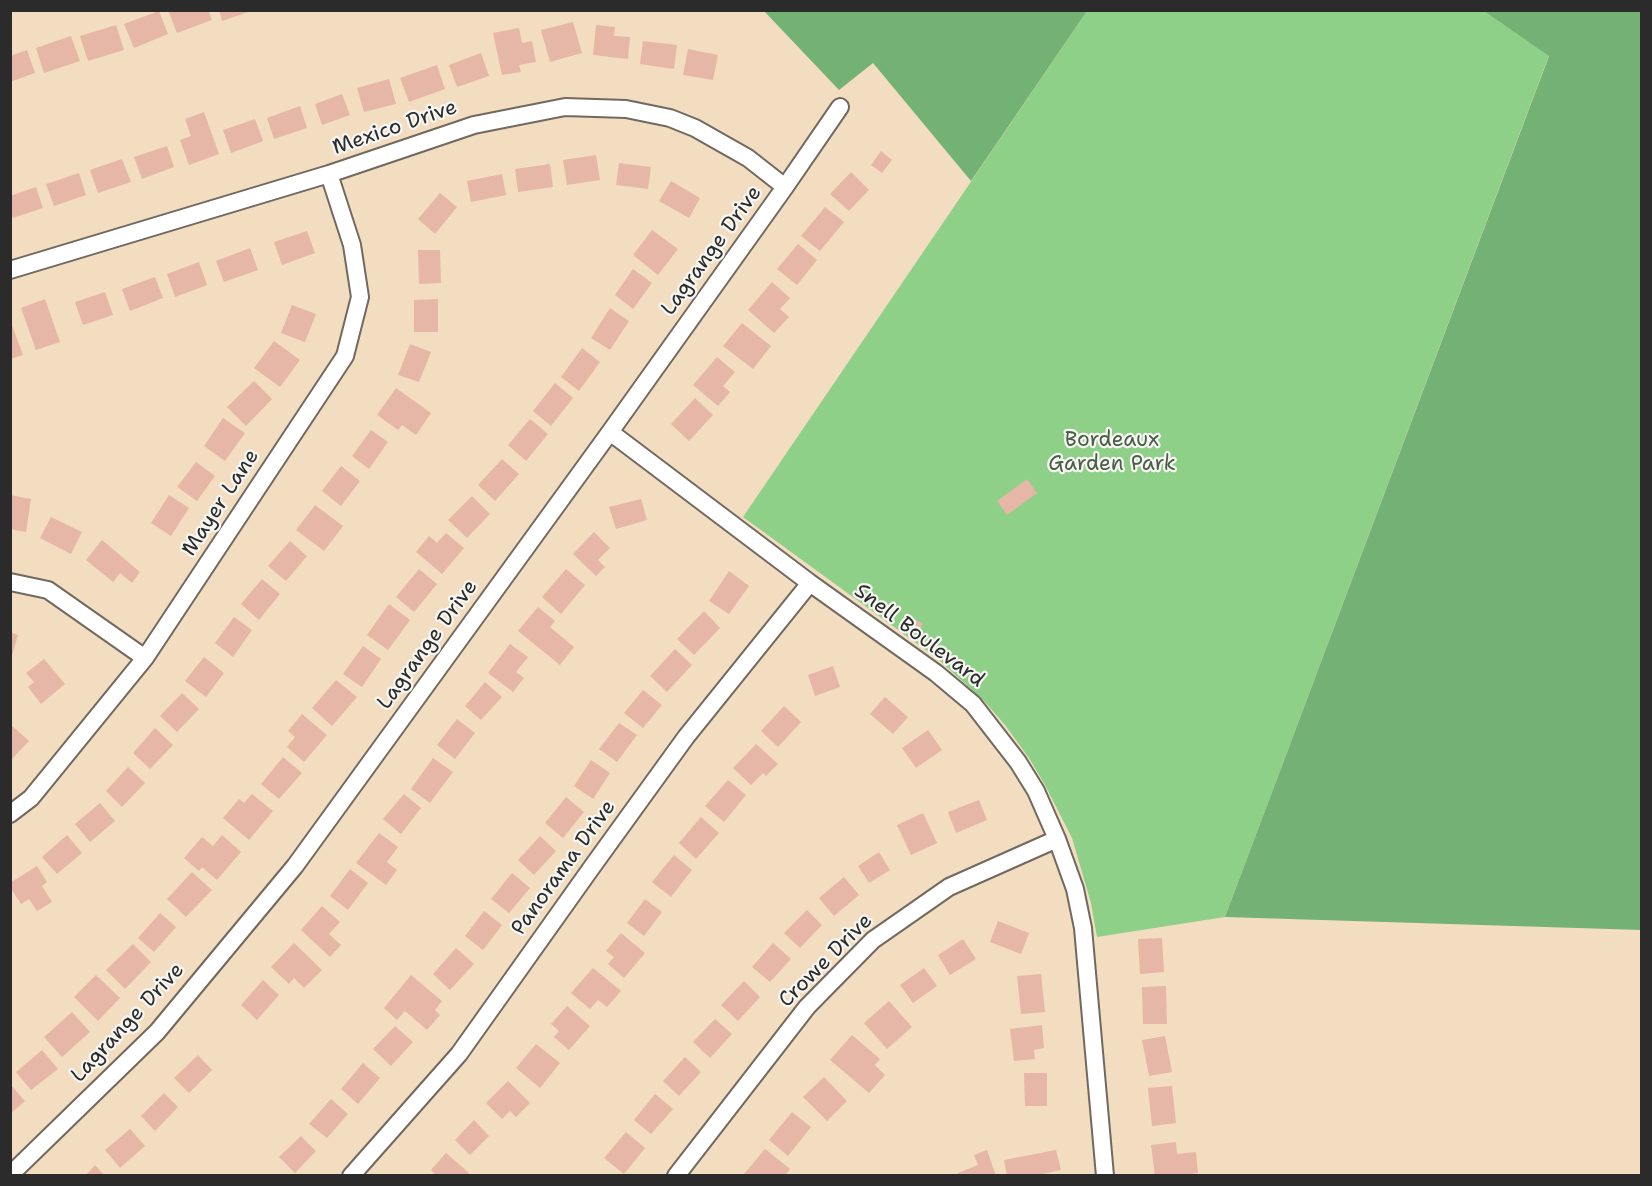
<!DOCTYPE html>
<html>
<head>
<meta charset="utf-8">
<style>
	body { margin:0 }
	#map { position:relative; width:1652px; height:1186px; overflow:hidden; background:#f2ddc0; font-family:"Shantell Sans",sans-serif }
	canvas { display:block }
	.frame { position:absolute; inset:0; border:12px solid #2b2b2b; pointer-events:none }
</style>
</head>
<body>
<div id="map">
<canvas width="1652" height="1186"></canvas>
<div class="frame"></div>
</div>
<script>
const ctx = document.querySelector('canvas').getContext('2d');
ctx.lineJoin = 'round';
function paint(path, color) { ctx.fillStyle = color; ctx.fill(path, 'evenodd'); }
const shape = rows => new Path2D(rows.map(r => 'M' + r).join(''));
function strokePath(path, color, width, dash) { ctx.strokeStyle = color; ctx.lineWidth = width; ctx.lineCap = dash ? 'butt' : 'round'; ctx.setLineDash(dash || []); ctx.stroke(path); }
function write(font, color, halo, rows, align = 'center') {
  ctx.font = font + ' "Shantell Sans",sans-serif'; ctx.lineWidth = 4.5; ctx.setLineDash([]); ctx.textBaseline = 'middle'; ctx.strokeStyle = halo; ctx.fillStyle = color; for (const [text, x, y, turn = 0] of rows) {
    ctx.save(); ctx.translate(x, y); ctx.rotate((+turn || 0) * Math.PI / 180); ctx.textAlign = isNaN(turn) ? turn : align; if (halo) ctx.strokeText(text, 0, 0); ctx.fillText(text, 0, 0); ctx.restore();
  }
}
paint(shape([
	[1087,11,1484,11,1549,55,1225,917,1097,937,1091,903,1072,838,1045,785,1029,758,1005,725,985,702,938,659,743,517]
]), '#8fd088');
paint(shape([
	[764,11,1087,11,971,181,873,63,839,90],
	[1484,11,1641,11,1641,930,1225,917,1549,56]
]), '#73b274');
paint(shape([
	[168,10,208,10,212,20,177,33],
	[219,10,250,10,251,11,222,21],
	[159,11,168,34,134,48,124,24],
	[573,22,582,53,550,62,541,30],
	[116,25,124,50,88,61,80,36],
	[596,25,615,27,614,36,630,37,628,59,593,55],
	[519,28,522,43,532,41,536,62,519,65,521,72,502,75,493,33],
	[71,36,80,61,44,73,36,48],
	[643,41,677,45,674,69,640,64],
	[688,49,718,55,713,80,683,75],
	[27,50,35,73,10,82,10,56],
	[481,53,489,76,457,87,449,65],
	[437,65,445,89,409,102,400,78],
	[389,79,396,104,364,112,357,88],
	[342,94,350,115,322,125,315,104],
	[300,106,307,128,274,139,267,118],
	[204,112,219,154,189,165,180,140,191,136,185,119],
	[255,119,263,141,231,153,223,130],
	[167,146,174,167,142,179,134,157],
	[881,151,892,160,882,173,871,165],
	[596,155,600,180,567,185,563,160],
	[122,159,131,182,98,193,90,170],
	[619,163,651,167,648,189,616,185],
	[550,164,553,187,518,192,515,169],
	[851,172,869,190,849,211,830,194],
	[79,173,86,195,54,206,46,184],
	[502,174,506,195,471,202,467,181],
	[671,181,700,198,689,218,659,201],
	[36,187,43,208,13,218,10,213,10,196],
	[440,193,457,207,435,234,418,219],
	[825,207,844,222,820,251,801,236],
	[652,230,678,249,658,275,633,255],
	[307,231,315,253,282,265,274,242],
	[798,244,817,260,797,285,777,269],
	[250,248,258,270,224,282,216,261],
	[418,250,440,250,441,283,419,284],
	[199,262,207,285,175,297,167,274],
	[633,269,652,283,633,309,615,295],
	[155,277,163,298,130,311,122,289],
	[772,282,790,298,780,309,789,317,774,333,748,310],
	[105,292,113,315,83,325,75,302],
	[45,299,60,342,36,350,21,308],
	[438,299,438,332,414,332,414,300],
	[292,305,316,314,305,342,281,333],
	[610,308,629,321,610,350,591,338],
	[10,320,23,355,10,359],
	[742,323,771,346,753,369,723,346],
	[274,341,300,360,280,387,254,368],
	[410,344,431,352,419,382,398,375],
	[582,348,600,362,579,391,561,377],
	[717,357,735,372,723,386,730,392,718,406,693,385],
	[254,381,272,399,246,426,227,407],
	[555,383,573,398,551,426,533,411],
	[396,388,431,413,416,435,402,425,398,430,377,415],
	[695,398,713,415,689,441,671,424],
	[223,418,245,433,225,461,204,446],
	[530,419,548,434,526,461,508,445],
	[371,430,388,442,369,469,352,456],
	[502,459,519,474,495,501,478,485],
	[196,462,215,476,197,501,177,487],
	[341,466,360,481,341,506,322,491],
	[1027,479,1037,493,1007,515,997,501],
	[10,495,31,499,26,532,10,529],
	[169,495,189,508,171,536,151,523],
	[472,496,490,514,467,538,448,520],
	[641,499,647,520,616,529,609,507],
	[315,505,343,526,324,551,296,530],
	[51,517,82,532,71,554,40,538],
	[594,532,610,548,598,560,605,567,596,576,573,554],
	[446,533,464,548,442,574,416,552,429,536,437,543],
	[102,540,140,572,132,583,120,573,113,582,86,560],
	[290,541,307,556,286,581,268,566],
	[419,569,437,584,414,612,396,597],
	[566,569,585,585,561,614,542,597],
	[729,571,749,586,729,614,709,601],
	[262,579,280,594,259,620,241,604],
	[389,604,410,620,388,650,367,635],
	[538,607,555,621,550,627,574,647,560,665,518,631],
	[704,611,720,628,694,655,677,639],
	[234,617,252,630,233,657,215,643],
	[915,619,923,624,918,631,911,626],
	[10,632,18,635,11,659,10,659],
	[510,644,528,657,516,672,524,678,513,692,488,673],
	[363,646,381,659,362,687,343,674],
	[675,649,692,665,667,692,650,676],
	[204,657,224,673,206,697,185,681],
	[44,659,65,684,41,704,28,687,34,682,26,673],
	[833,666,840,687,815,696,808,675],
	[336,680,357,697,332,726,312,708],
	[485,682,502,697,481,720,465,706],
	[643,690,662,705,643,728,624,713],
	[182,693,199,709,177,732,160,716],
	[885,697,908,717,893,734,870,714],
	[784,706,801,722,778,747,761,731],
	[302,714,327,735,304,762,287,747,295,737,288,731],
	[457,719,475,733,455,759,437,745],
	[619,723,637,735,617,762,599,749],
	[10,724,29,741,10,761],
	[155,728,173,745,150,769,133,753],
	[928,730,942,750,916,768,902,748],
	[756,744,778,764,766,776,763,773,751,785,733,768],
	[283,757,302,773,279,799,261,784],
	[433,758,453,772,430,803,411,789],
	[591,760,610,773,593,799,574,786],
	[128,767,145,783,122,807,106,791],
	[728,780,746,795,724,822,705,806],
	[252,794,273,811,249,840,223,818,239,799,244,803],
	[404,794,421,808,401,834,383,819],
	[566,797,584,812,563,838,545,823],
	[979,800,987,820,956,833,948,812],
	[100,803,115,821,90,842,75,824],
	[923,813,937,843,911,855,897,825],
	[701,817,719,833,696,859,679,843],
	[379,833,398,847,387,862,397,870,386,885,356,863],
	[67,835,82,853,57,874,42,857],
	[222,835,241,852,217,880,202,867,199,871,184,858,202,837,213,846],
	[540,836,556,851,534,875,518,860],
	[879,852,890,870,869,883,858,866],
	[674,855,692,870,671,897,652,882],
	[37,866,47,882,42,886,52,902,37,911,29,899,21,904,10,887,10,883],
	[350,869,368,883,348,910,330,896],
	[192,872,212,890,186,917,167,899],
	[512,873,530,888,509,913,491,899],
	[844,877,859,895,834,916,819,898],
	[645,899,662,912,644,936,627,923],
	[322,906,340,922,329,934,341,945,330,957,301,930],
	[807,910,822,925,800,948,784,933],
	[484,911,502,925,483,950,465,936],
	[160,913,176,927,154,952,138,938],
	[998,921,1029,933,1021,954,990,942],
	[621,933,645,953,624,978,608,964,614,957,606,951],
	[1162,938,1164,972,1140,974,1138,939],
	[963,939,976,959,950,975,938,955],
	[294,943,322,970,304,988,294,978,289,984,271,967],
	[773,943,791,959,770,982,752,967],
	[133,944,151,962,125,989,106,970],
	[456,948,474,964,450,990,433,974],
	[593,968,621,991,607,1007,598,1000,590,1009,571,993],
	[924,968,937,986,913,1003,900,985],
	[1041,974,1045,1012,1021,1014,1017,976],
	[96,975,120,998,98,1021,74,997],
	[411,975,442,1001,435,1010,440,1015,427,1030,405,1011,397,1020,384,1008],
	[263,980,279,995,257,1020,241,1005],
	[744,981,760,997,738,1021,721,1005],
	[1166,986,1167,1024,1143,1024,1142,987],
	[889,1001,912,1027,887,1049,864,1023],
	[567,1006,590,1026,569,1050,554,1037,559,1031,551,1024],
	[72,1012,90,1032,62,1057,44,1037],
	[715,1019,732,1034,710,1058,693,1042],
	[1042,1025,1044,1048,1034,1050,1035,1059,1014,1061,1010,1029],
	[395,1026,413,1042,391,1066,373,1049],
	[852,1035,880,1059,875,1065,885,1075,869,1093,830,1060],
	[1165,1036,1172,1072,1149,1076,1142,1040],
	[536,1044,560,1063,540,1088,516,1068],
	[42,1050,58,1069,31,1090,16,1072],
	[198,1055,212,1070,189,1093,174,1078],
	[685,1057,701,1072,679,1096,663,1081],
	[363,1063,380,1078,358,1104,341,1089],
	[1024,1073,1047,1073,1047,1106,1025,1106],
	[824,1077,847,1101,827,1121,803,1097],
	[508,1081,530,1103,516,1117,510,1111,502,1119,486,1103],
	[10,1084,25,1101,10,1114],
	[1172,1086,1176,1123,1152,1126,1148,1088],
	[164,1093,178,1107,155,1131,141,1116],
	[655,1094,673,1109,651,1134,634,1120],
	[331,1099,348,1114,327,1138,309,1124],
	[792,1112,811,1127,788,1156,769,1140],
	[474,1120,489,1136,470,1155,455,1140],
	[130,1129,145,1146,120,1168,105,1150],
	[626,1132,645,1148,624,1174,604,1158],
	[301,1136,316,1151,295,1173,279,1157],
	[1176,1142,1177,1154,1196,1152,1198,1173,1180,1176,1155,1176,1151,1145],
	[765,1149,790,1169,785,1176,746,1176,744,1174],
	[987,1150,996,1176,959,1176,958,1173,978,1165,974,1155],
	[1056,1150,1061,1170,1033,1176,1007,1176,1004,1160],
	[446,1153,469,1173,468,1176,437,1176,431,1170],
	[95,1165,105,1176,85,1176]
]), '#e6b6a6');
const minor = shape([
	[10,270,329,174,474,125,565,107,626,109,670,118,695,128,748,158,785,187],
	[610,432,810,583,936,673,973,704,1018,762,1036,791,1057,839,1075,889,1083,928,1105,1176],
	[10,582,48,590,145,658],
	[10,814,31,798,145,658,345,356,360,297,352,245,329,174],
	[10,1175,157,1032,295,866,610,432,785,187,840,107],
	[351,1176,459,1054,592,867,686,737,810,583],
	[676,1176,807,1007,873,940,949,887,1057,839]
]);
strokePath(minor, '#71695f', 20);
strokePath(minor, '#fff', 16);
write('21px', '#2b2b2b', '#f6f6f2', [
	["Mexico Drive",395,128,-19],
	["Lagrange Drive",712,251,-54],
	["Mayer Lane",221,503,-57],
	["Snell Boulevard",919,636,37],
	["Lagrange Drive",428,645,-54],
	["Panorama Drive",564,868,-54],
	["Crowe Drive",826,961,-45],
	["Lagrange Drive",128,1023,-47]
]);
write('21px', '#495d47', '#f6f6f2', [
	["Bordeaux",1112,441],
	["Garden Park",1112,465]
]);
</script>
</body>
</html>
